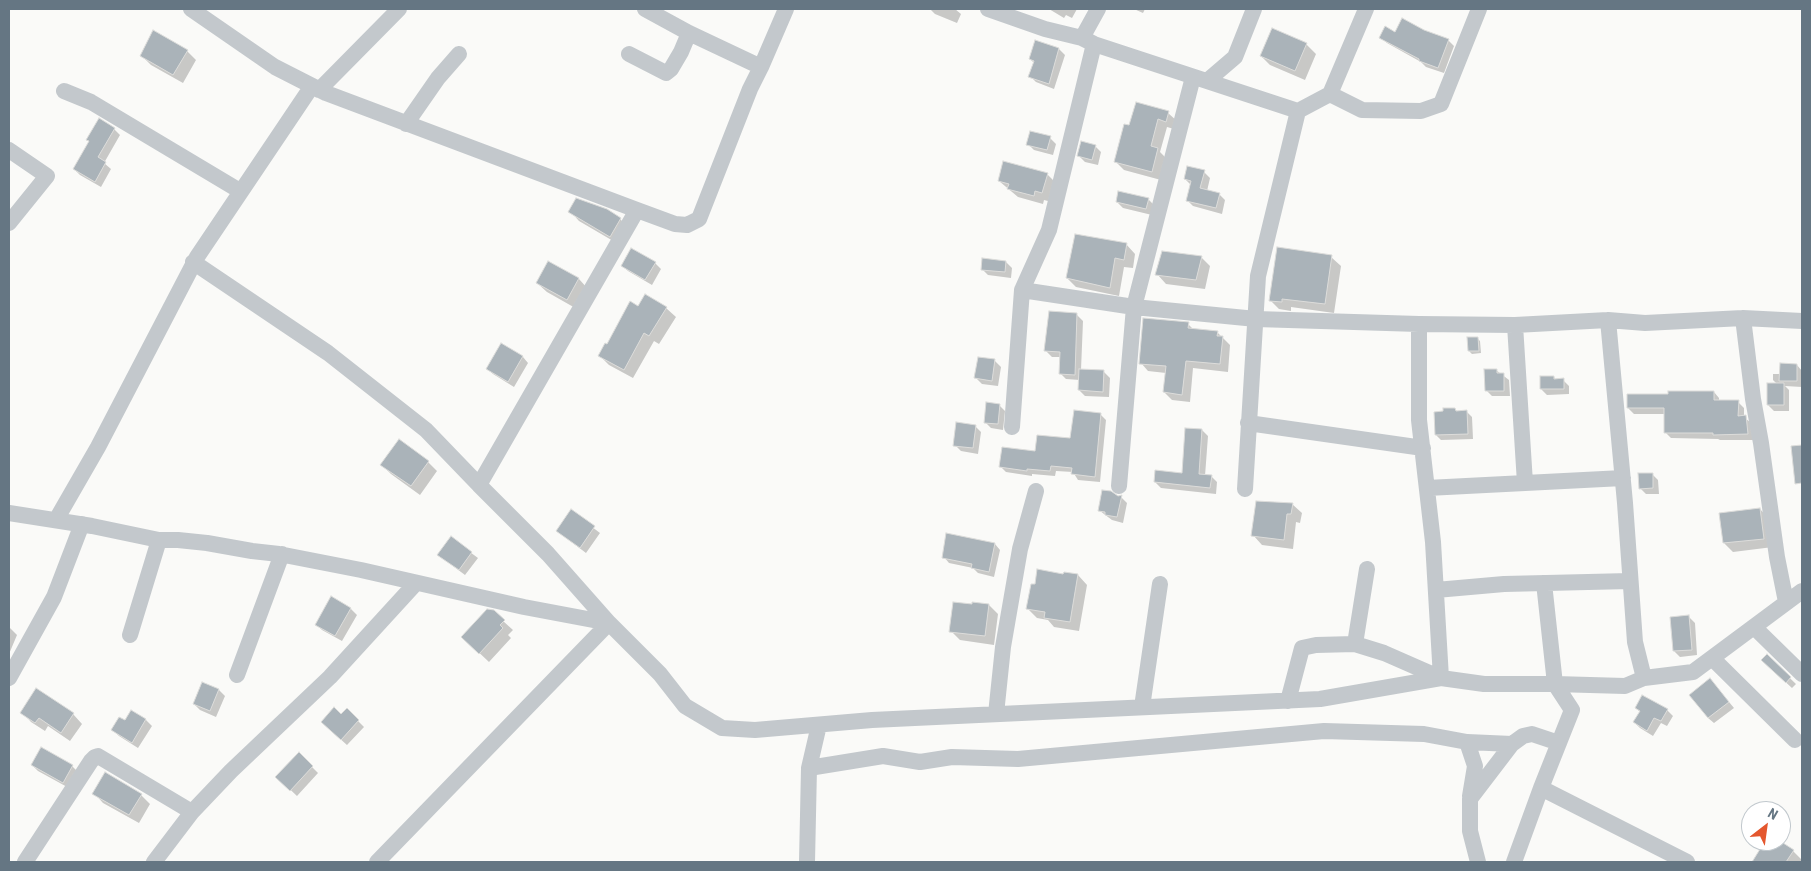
<!DOCTYPE html>
<html>
<head>
<meta charset="utf-8">
<style>
	body { margin:0 }
	#map { position:relative; width:1811px; height:871px; overflow:hidden; background:#fafaf8; font-family:"Roboto Condensed",sans-serif }
	canvas { display:block }
	.frame { position:absolute; inset:0; border:10px solid #657683; pointer-events:none }
	.north { position:absolute; left:1741px; top:801px; width:50px; height:50px; box-sizing:border-box; background:#fff; border:1px solid #c1c8cd; border-radius:50%; rotate:30deg; font-size:14px; font-weight:700; line-height:20px; text-align:center; color:#657683 }
	.north::after { content:''; display:block; margin:auto; width:18px; height:22px; background:#e4572e; clip-path:polygon(50% 0,100% 100%,50% 72%,0 100%) }
</style>
</head>
<body>
<div id="map">
<canvas width="1811" height="871"></canvas>
<div class="frame"></div>
<div class="north">N</div>
</div>
<script>
const ctx = document.querySelector('canvas').getContext('2d');
ctx.lineJoin = 'round';
function paint(path, color) { ctx.fillStyle = color; ctx.fill(path, 'evenodd'); }
const shape = rows => new Path2D(rows.map(r => 'M' + r).join(''));
function strokePath(path, color, width, dash) { ctx.strokeStyle = color; ctx.lineWidth = width; ctx.lineCap = dash ? 'butt' : 'round'; ctx.setLineDash(dash || []); ctx.stroke(path); }
paint(shape([
	[930,9,955,9,961,14,957,23,935,14],
	[1049,9,1077,9,1072,18,1066,15,1064,18],
	[1134,9,1145,9,1143,13],
	[1272,30,1306,44,1316,54,1305,80,1270,65,1261,56],
	[1424,31,1448,40,1454,46,1444,73,1426,67,1421,62,1387,43,1381,37,1395,33],
	[1059,49,1065,55,1054,89,1036,82,1030,76,1034,63,1030,59],
	[187,51,196,60,183,83,151,65,142,56],
	[1168,113,1177,121,1174,129,1167,127,1160,152,1166,158,1161,180,1124,170,1116,162,1130,126],
	[114,129,120,135,104,163,111,169,101,187,80,175,74,169],
	[1050,138,1056,144,1053,155,1034,150,1028,144],
	[1095,146,1101,152,1098,165,1085,162,1079,156],
	[1204,172,1210,178,1207,191,1219,194,1225,200,1222,214,1193,206,1187,200,1191,185,1185,179],
	[1047,174,1056,183,1052,202,1044,200,1043,204,1018,197,999,181],
	[1148,199,1154,205,1152,215,1123,208,1117,202],
	[570,211,620,219,629,228,620,245,579,221],
	[1126,244,1135,254,1133,268,1124,267,1119,296,1076,287,1067,278],
	[1201,257,1210,266,1205,289,1166,284,1157,274],
	[1331,257,1341,266,1334,313,1291,307,1291,311,1279,309,1270,300],
	[1006,262,1012,268,1011,278,988,275,982,269],
	[549,263,579,279,588,289,577,309,547,292,537,283],
	[655,263,661,269,652,285,628,271,622,265],
	[638,307,666,308,676,317,659,344,654,341,633,378,609,365,599,355],
	[1077,315,1083,321,1081,370,1104,372,1110,378,1109,397,1085,396,1079,390,1080,380,1066,379,1060,373,1061,357,1052,357,1046,351],
	[1188,324,1194,330,1217,332,1230,345,1228,372,1193,368,1190,402,1172,400,1164,392,1166,373,1148,371,1141,363],
	[1477,338,1480,341,1481,353,1472,354,1469,351],
	[502,344,523,357,528,363,514,387,493,374,487,368],
	[979,358,995,361,1001,367,998,386,982,384,976,378],
	[1797,365,1802,371,1802,387,1785,386,1789,390,1789,411,1774,411,1768,405,1777,384,1773,380,1773,374,1781,374],
	[1496,370,1509,380,1510,396,1492,396,1486,390],
	[1554,377,1556,380,1563,380,1569,386,1569,394,1547,395,1541,389],
	[1714,392,1719,398,1719,401,1738,402,1744,408,1744,417,1751,423,1754,440,1720,440,1718,439,1671,438,1665,432,1665,414,1634,414,1628,408,1669,395],
	[999,405,1005,411,1003,430,991,428,985,422],
	[1455,409,1458,412,1466,411,1472,417,1473,439,1441,440,1436,435],
	[1100,414,1106,420,1100,482,1078,480,1073,472,1056,471,1055,476,1032,474,1032,476,1006,472,1000,466,1072,439],
	[975,426,981,432,978,454,961,451,955,445],
	[1202,430,1208,436,1205,476,1211,476,1217,482,1216,494,1161,488,1155,482,1183,474],
	[428,462,437,471,420,495,391,474,382,465],
	[1652,474,1658,480,1659,494,1646,494,1640,488],
	[1117,497,1121,497,1127,503,1123,523,1112,520,1100,511],
	[1292,504,1302,513,1300,523,1296,522,1293,549,1262,545,1253,535],
	[1760,509,1769,519,1773,547,1733,552,1724,543],
	[571,511,600,533,586,553,557,531],
	[947,535,995,544,1000,550,994,577,978,573,973,568,949,563,944,557],
	[451,538,478,558,465,575,445,560],
	[1065,573,1078,575,1087,585,1079,631,1054,627,1048,620,1037,618,1028,609],
	[331,598,351,609,357,615,342,641,322,630,316,624],
	[989,605,998,614,994,645,960,640,951,631,973,606],
	[493,612,513,630,508,635,511,638,489,662,472,646],
	[1689,617,1695,623,1697,655,1680,657,1674,651],
	[9,627,17,635,9,654],
	[1767,656,1796,684,1792,688,1768,666],
	[1710,679,1734,708,1714,723,1708,718],
	[203,684,219,690,225,696,216,717,200,710,194,704],
	[1636,708,1667,710,1673,716,1667,726,1661,723,1653,736,1640,728,1634,722,1640,712],
	[347,710,364,727,347,745,328,728],
	[131,711,146,720,152,726,138,748,119,736,113,730,125,722],
	[22,712,73,714,82,724,70,741,48,726,45,731,31,722],
	[299,754,318,773,297,796,277,777],
	[32,765,72,766,78,772,69,788,38,771],
	[94,793,141,795,150,804,139,823,103,803],
	[1759,841,1777,841,1793,851,1802,860,1801,862,1757,862,1755,860,1764,845]
]), '#0003');
const building = shape([
	[1402,18,1424,30,1449,39,1438,68,1419,61,1419,59,1379,38,1385,26,1395,32,1402,18],
	[1272,28,1307,43,1295,71,1260,56,1272,28],
	[153,30,188,50,173,75,140,56,153,30],
	[1035,40,1059,48,1049,84,1028,77,1034,61,1029,59,1035,40],
	[1136,102,1169,111,1166,122,1158,119,1151,146,1158,148,1152,172,1114,162,1124,124,1129,125,1136,102],
	[99,118,115,128,98,157,106,162,95,182,73,169,89,141,86,140,99,118],
	[1030,131,1051,136,1047,150,1026,145,1030,131],
	[1081,141,1096,145,1092,160,1077,156,1081,141],
	[1003,161,1048,173,1042,193,1035,191,1034,196,1007,189,1009,184,998,181,1003,161],
	[1187,166,1205,170,1200,188,1220,193,1216,208,1186,201,1191,181,1184,179,1187,166],
	[1118,191,1149,198,1146,209,1116,202,1118,191],
	[576,198,607,209,621,218,610,237,568,212,576,198],
	[1075,234,1127,243,1124,260,1115,258,1110,288,1066,278,1075,234],
	[1277,247,1332,255,1325,304,1282,299,1282,302,1269,301,1277,247],
	[631,248,656,262,645,280,621,266,631,248],
	[1162,251,1202,256,1196,280,1155,275,1162,251],
	[982,258,1006,261,1005,272,981,270,982,258],
	[548,261,579,278,567,300,536,283,548,261],
	[645,294,667,307,649,336,644,333,624,370,598,356,605,343,607,344,630,301,638,306,645,294],
	[1049,311,1077,313,1075,375,1059,374,1060,352,1044,351,1049,311],
	[1143,318,1189,322,1188,328,1218,331,1217,336,1223,336,1220,364,1186,361,1182,395,1163,392,1166,366,1139,364,1143,318],
	[1467,337,1478,337,1479,351,1468,351,1467,337],
	[501,343,523,356,508,382,486,369,501,343],
	[978,357,995,359,992,381,974,378,978,357],
	[1780,363,1797,364,1797,381,1779,381,1780,363],
	[1079,369,1104,370,1103,392,1078,390,1079,369],
	[1484,369,1497,369,1497,373,1504,373,1504,391,1485,391,1484,369],
	[1540,376,1554,376,1554,379,1564,378,1564,389,1540,389,1540,376],
	[1767,383,1784,383,1784,405,1767,405,1767,383],
	[1668,391,1714,391,1714,400,1739,400,1738,416,1746,415,1748,434,1713,435,1713,433,1664,433,1664,408,1627,408,1627,394,1668,394,1668,391],
	[986,402,1000,404,998,424,984,423,986,402],
	[1443,408,1455,408,1456,411,1467,410,1468,434,1435,435,1434,412,1443,411,1443,408],
	[1074,410,1101,413,1095,477,1071,474,1072,468,1051,466,1050,471,1027,469,1027,471,999,467,1002,447,1035,451,1037,435,1070,438,1074,410],
	[956,422,976,425,973,448,953,446,956,422],
	[1185,428,1202,429,1199,474,1212,475,1210,488,1154,482,1155,470,1182,473,1185,428],
	[399,439,429,461,411,486,380,465,399,439],
	[1802,445,1802,483,1795,484,1791,446,1802,445],
	[1638,473,1653,473,1653,488,1639,489,1638,473],
	[1102,490,1111,491,1118,496,1122,495,1117,517,1105,515,1105,512,1098,511,1102,490],
	[1256,501,1293,503,1291,514,1287,514,1284,540,1251,536,1256,501],
	[1760,508,1764,539,1723,543,1719,513,1760,508],
	[571,509,595,526,580,548,556,531,571,509],
	[946,533,995,543,989,572,971,568,972,564,942,558,946,533],
	[451,536,472,552,459,570,437,555,451,536],
	[1037,569,1063,574,1064,572,1078,574,1070,622,1044,618,1045,612,1026,609,1031,584,1035,584,1037,569],
	[331,596,351,608,335,636,315,625,331,596],
	[953,602,972,604,972,602,989,604,985,636,949,632,953,602],
	[487,609,494,610,505,620,500,625,503,628,479,654,461,637,487,609],
	[1689,615,1692,650,1673,651,1670,617,1689,615],
	[1767,654,1791,677,1786,683,1761,660,1767,654],
	[1710,678,1729,702,1708,718,1689,695,1710,678],
	[202,682,219,689,210,711,193,704,202,682],
	[36,688,74,713,61,733,39,718,35,723,20,713,36,688],
	[1642,695,1668,709,1661,721,1654,718,1647,731,1633,722,1640,711,1635,708,1642,695],
	[334,707,341,714,347,708,359,720,341,740,321,722,334,707],
	[131,710,146,719,132,743,111,730,119,717,125,720,131,710],
	[41,747,73,765,63,783,31,765,41,747],
	[299,752,313,766,290,791,275,777,299,752],
	[105,772,142,794,129,815,92,794,105,772],
	[1765,841,1780,841,1794,850,1786,862,1752,862,1765,841]
]);
paint(building, '#aab3b9');
strokePath(building, '#dcdcda', 1);
strokePath(shape([
	[191,9,275,67,326,93,637,210,675,224,687,225,699,219,750,89,761,67,786,9],
	[645,9,689,33,761,67],
	[988,9,1045,29,1082,38,1094,44,1298,111,1330,94,1366,9],
	[1082,38,1098,9],
	[629,54,666,73,671,69,681,52,689,33],
	[1207,81,1235,57,1254,9],
	[319,90,399,9],
	[64,91,91,102,240,191],
	[1330,94,1362,110,1421,111,1441,104,1479,9],
	[406,124,438,78,459,54],
	[9,150,47,176,9,223],
	[193,262,328,353,426,430,479,485],
	[1022,290,1134,307,1256,319,1419,324,1515,325,1608,320,1645,323,1743,318,1802,321],
	[1743,318,1753,399,1761,443,1777,557,1786,602],
	[1608,320,1625,503,1635,642,1644,678],
	[1515,325,1525,483],
	[1248,423,1423,448],
	[1012,427,1022,290,1049,230,1094,44],
	[1119,486,1134,307,1193,77],
	[1427,488,1623,478],
	[1245,489,1258,276,1298,111],
	[9,513,92,526,159,540,178,540,207,543,252,551,279,554,361,570,524,607,609,623],
	[56,520,98,447,197,257,312,86],
	[1544,583,1555,684,1625,686,1644,678,1693,672,1802,591],
	[1436,590,1504,584,1630,581],
	[609,623,548,554,479,485,637,210],
	[1754,627,1802,674],
	[130,635,159,540],
	[1355,644,1367,569],
	[1712,658,1795,740],
	[237,675,282,554],
	[9,678,54,597,82,524],
	[1288,701,1302,648,1316,645,1355,644,1384,653,1441,678,1433,542,1419,420,1419,324],
	[1142,707,1160,584],
	[996,714,1003,647,1020,549,1036,491],
	[1467,742,1475,766,1470,796],
	[809,768,883,756,920,762,952,757,1018,759,1324,731,1424,734,1467,742,1512,744],
	[25,862,91,761,95,757,98,756,192,812],
	[154,862,192,812,231,771,330,677,416,583],
	[377,862,609,623,660,674,685,706,722,728,755,730,872,720,1320,699,1441,678,1484,684,1555,684,1572,710,1541,788,1687,862],
	[807,862,809,768,819,725],
	[1478,862,1470,831,1470,799,1512,744,1523,736,1532,734,1559,743],
	[1514,862,1541,788]
]), '#c3c8cc', 16);
</script>
</body>
</html>
